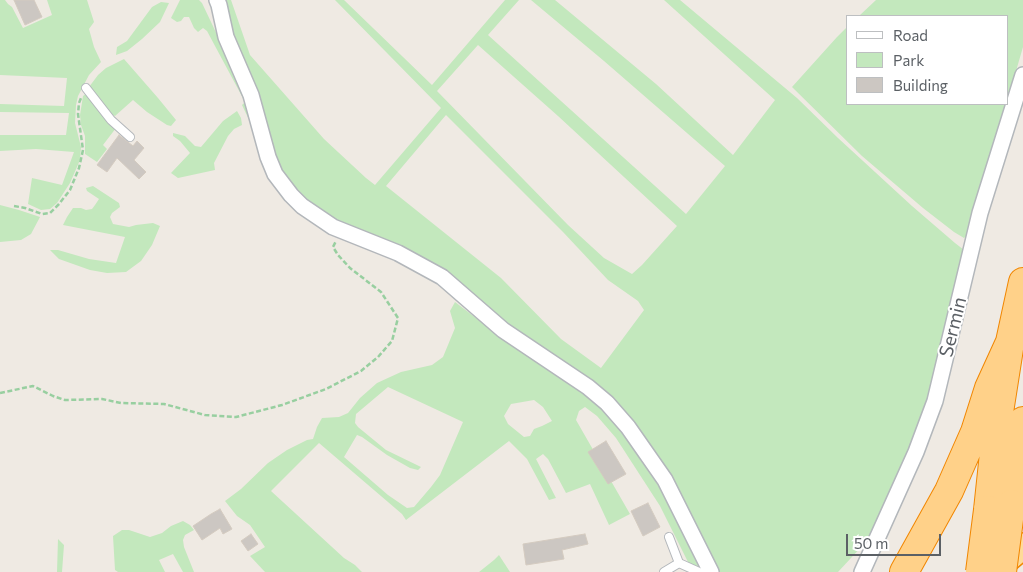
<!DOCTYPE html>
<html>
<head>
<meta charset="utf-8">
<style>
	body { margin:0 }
	#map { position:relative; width:1023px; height:572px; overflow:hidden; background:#efeae3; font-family:Commissioner,sans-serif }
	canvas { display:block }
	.legend { position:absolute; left:846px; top:15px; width:162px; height:90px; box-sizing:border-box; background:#fff; border:1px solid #bdbfc1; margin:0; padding:6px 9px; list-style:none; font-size:15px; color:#5b6065 }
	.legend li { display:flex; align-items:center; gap:10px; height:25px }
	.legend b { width:25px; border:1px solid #bdbfc1 }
	.scale { position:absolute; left:846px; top:534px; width:95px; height:22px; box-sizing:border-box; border:2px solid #5b6065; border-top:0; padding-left:6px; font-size:15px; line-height:18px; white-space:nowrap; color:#5b6065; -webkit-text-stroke:4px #fff; paint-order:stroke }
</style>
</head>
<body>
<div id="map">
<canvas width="1023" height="572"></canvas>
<ul class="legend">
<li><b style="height:6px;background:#fff"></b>Road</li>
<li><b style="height:14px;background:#c3e8bd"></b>Park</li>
<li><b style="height:14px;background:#ccc7c2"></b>Building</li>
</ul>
<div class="scale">50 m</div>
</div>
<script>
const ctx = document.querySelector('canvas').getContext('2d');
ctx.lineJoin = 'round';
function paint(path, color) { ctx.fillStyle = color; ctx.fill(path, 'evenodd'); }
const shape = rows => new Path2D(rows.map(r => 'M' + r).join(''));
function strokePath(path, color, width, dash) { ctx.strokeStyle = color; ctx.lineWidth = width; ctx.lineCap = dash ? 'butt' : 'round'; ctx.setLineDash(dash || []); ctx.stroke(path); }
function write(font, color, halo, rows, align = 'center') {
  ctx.font = font + ' Commissioner,sans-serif'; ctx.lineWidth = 4; ctx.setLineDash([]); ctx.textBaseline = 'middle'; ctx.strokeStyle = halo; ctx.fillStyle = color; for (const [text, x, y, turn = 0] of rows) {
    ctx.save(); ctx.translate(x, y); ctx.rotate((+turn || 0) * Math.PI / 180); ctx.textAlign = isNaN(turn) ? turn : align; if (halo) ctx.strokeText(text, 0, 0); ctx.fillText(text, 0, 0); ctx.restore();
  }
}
paint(shape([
	[0,0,5,0,8,4,12,7,23,28,52,15,47,0,87,0,94,22,89,29,94,47,101,62,89,75,78,96,76,105,75,123,81,147,80,160,70,183,57,203,50,209,41,210,28,204,32,178,62,185,74,152,36,149,0,151,0,135,66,135,69,113,0,112,0,104,64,106,67,78,0,75],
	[180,0,199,0,202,3,248,100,252,126,242,105,245,102,207,31,203,28,198,32,194,28,189,17,184,17,181,21,177,22,171,18],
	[222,0,231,0,250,55,324,139,366,178,375,185,441,108,335,0,344,0,432,85,505,0,519,0,488,35,686,214,725,166,604,61,531,0,555,0,656,84,733,155,775,100,664,0,680,0,797,98,838,138,912,206,955,243,964,250,926,408,895,483,868,543,864,544,838,572,718,572,706,548,614,400,598,385,505,325,353,230,310,205,290,186,277,166,225,22],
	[478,45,558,116,677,226,642,265,632,274,604,258,568,225,437,91],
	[446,115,563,232,608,280,638,301,644,310,601,368,561,339,501,278,386,186],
	[876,0,1023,0,1023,47,1007,102,1007,16,859,16],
	[161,2,169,3,160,22,142,39,127,51,116,55,117,47,127,41,152,7],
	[847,27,847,104,1006,104,969,234,964,238,954,232,923,208,862,156,792,87,837,37],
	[124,59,158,98,176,120,171,126,167,125,147,112,133,100,115,116,108,113,89,87,98,75,106,68],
	[87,93,104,118,116,128,103,145,107,149,97,162,85,154,85,136,81,125,80,115,83,96],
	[237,111,241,118,242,125,234,129,228,136,214,163,215,170,178,178,171,173,190,153,180,141,173,136,173,133,185,136,195,146,201,147,223,121],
	[93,186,119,203,120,207,112,213,110,217,113,224,129,227,136,225,153,223,160,226,152,245,141,261,126,272,107,273,90,270,59,259,50,250,58,250,89,259,116,263,125,237,63,225,67,217,73,208,81,208,86,210,92,209,95,205,99,199,87,191,86,188],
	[0,205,19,210,40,217,31,234,21,240,0,242],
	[455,302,514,347,588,394,595,401,619,429,656,482,671,508,701,572,693,572,660,506,616,438,597,416,585,407,579,411,576,420,630,514,609,525,590,484,566,493,548,459,543,454,536,459,556,498,549,500,527,459,509,441,406,520,402,514,319,443,271,491,344,558,355,565,362,572,265,572,250,556,265,547,250,525,237,516,225,501,241,489,268,463,287,450,307,440,313,439,317,427,322,418,339,417,348,413,360,398,377,383,401,372,432,365,443,357,455,328,450,311],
	[388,387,463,422,440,475,431,487,414,507,407,508,388,495,344,457,357,435,362,437,387,455,410,468,418,470,421,467,386,450,358,427,355,423,356,414],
	[534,400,543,407,552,421,542,426,534,429,530,436,524,437,508,424,504,416,511,404],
	[183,521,190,525,194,530,185,535,183,540,184,547,194,572,183,572,173,554,159,560,165,572,118,572,115,570,113,536,122,530,129,530,150,537,162,533,171,526],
	[58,539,64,545,62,572,57,572],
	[499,555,510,572,479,572,494,560]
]), '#c3e8bd');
const building = shape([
	[14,0,34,0,42,17,25,25,14,0],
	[119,135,133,146,137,141,144,148,134,160,146,172,139,179,117,158,107,172,97,165,119,135],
	[606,441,626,474,608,484,588,452,606,441],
	[648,503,660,527,643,536,631,511,648,503],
	[220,509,232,529,223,534,220,528,202,540,193,526,211,514,220,509],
	[251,534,258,544,248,551,241,541,251,534],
	[585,534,588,544,562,550,564,559,526,565,523,544,585,534]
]);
paint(building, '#ccc7c2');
strokePath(building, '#d4cbc0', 1);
const service = shape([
	[86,88,111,120,130,137],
	[669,537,679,563,699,572],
	[664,572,679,563]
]);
const minor = shape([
	[217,0,219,5,226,37,251,95,268,157,275,174,291,195,302,206,333,227,398,253,442,277,503,330,588,387,607,403,628,427,665,480,711,572],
	[862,572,916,452,935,401,980,213,1023,75]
]);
const trunk = shape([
	[992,572,1023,546]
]);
const motorway = shape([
	[1011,504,1023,421],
	[988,510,997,425,1010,342,1023,282],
	[904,572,949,491,975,432,989,388,1010,342]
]);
strokePath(service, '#b3b7bb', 10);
strokePath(minor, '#b3b7bb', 18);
strokePath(trunk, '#f18600', 28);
strokePath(motorway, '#f18600', 30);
strokePath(shape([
	[14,206,25,208,42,214,50,213,59,204,70,190,79,168,83,150,78,114,79,103,81,98],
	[0,393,33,386,53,396,65,400,102,399,121,403,164,404,205,415,236,417,282,405,326,389,361,371,378,357,392,341,398,318,381,292,350,268,338,255,333,247,336,241]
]), '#98cfa0', 2.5, [5, 2.5]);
strokePath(service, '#fff', 8);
strokePath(minor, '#fff', 15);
strokePath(trunk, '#ffdb98', 25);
strokePath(motorway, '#ffd189', 28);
const motorwayBridge = shape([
	[980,572,988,510],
	[1002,572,1011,504]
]);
strokePath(motorwayBridge, '#f18600', 30, []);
strokePath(motorwayBridge, '#ffd189', 28);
write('19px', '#5b6065', '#fff', [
	["Sermin",953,327,-76]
]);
</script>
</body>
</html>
